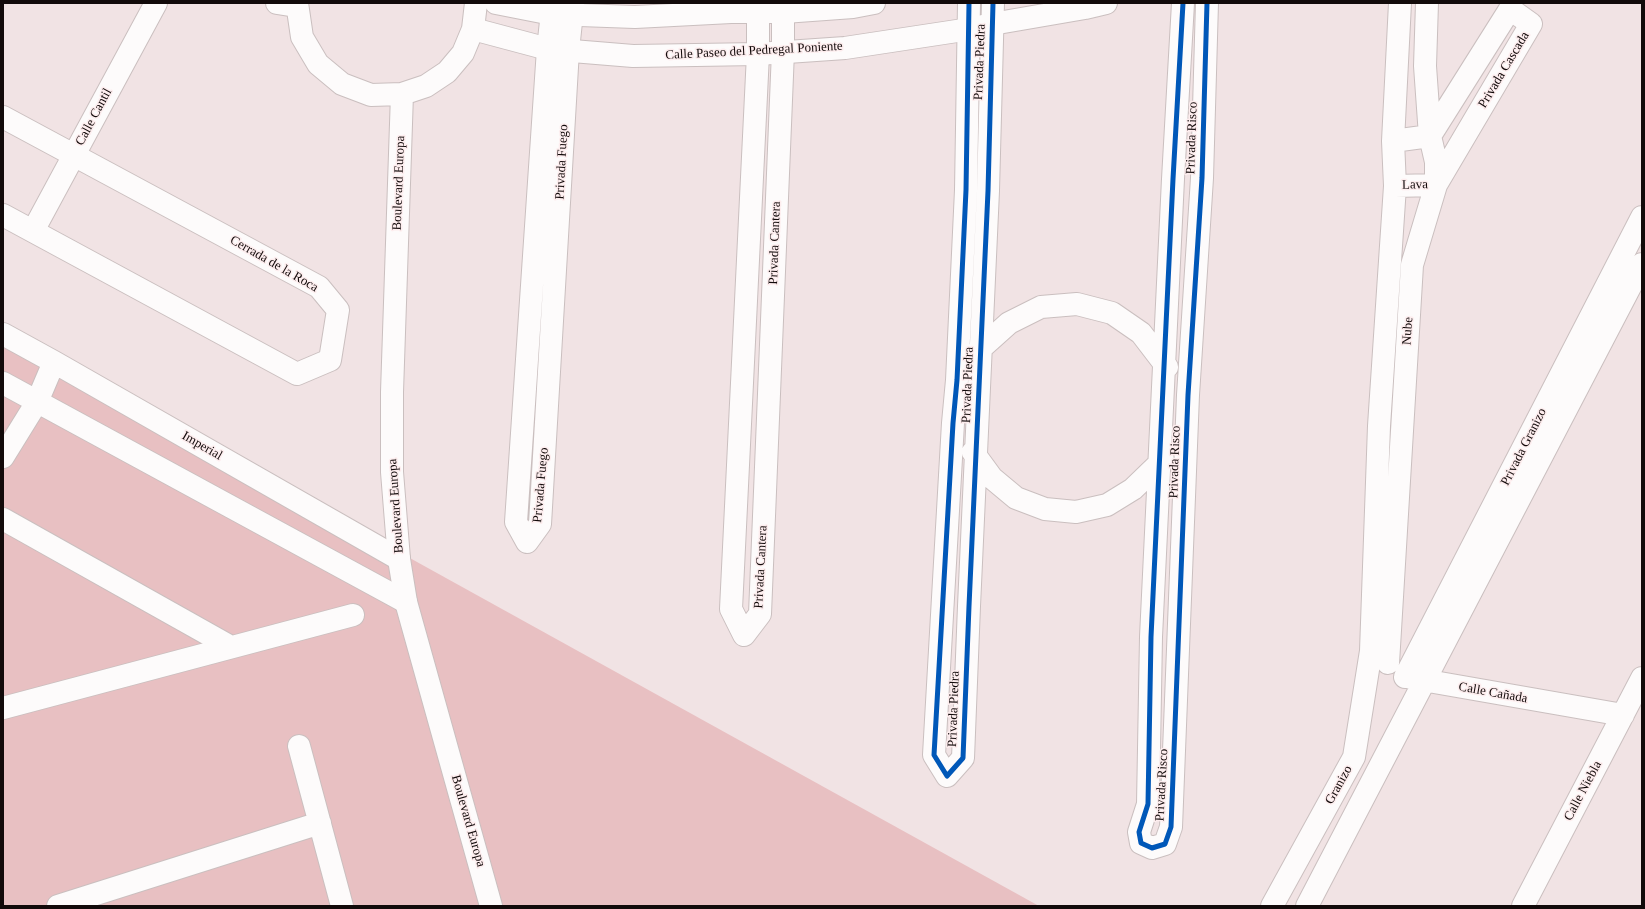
<!DOCTYPE html>
<html>
<head>
<meta charset="utf-8">
<style>
	body { margin:0 }
	#map { position:relative; width:1645px; height:909px; overflow:hidden; background:#f1e3e4; font-family:Georgia,serif }
	canvas { display:block }
	.frame { position:absolute; inset:0; border:4px solid #120a0a; pointer-events:none }
</style>
</head>
<body>
<div id="map">
<canvas width="1645" height="909"></canvas>
<div class="frame"></div>
</div>
<script>
const ctx = document.querySelector('canvas').getContext('2d');
ctx.lineJoin = 'round';
function paint(path, color) { ctx.fillStyle = color; ctx.fill(path, 'evenodd'); }
const shape = rows => new Path2D(rows.map(r => 'M' + r).join(''));
function strokePath(path, color, width, dash) { ctx.strokeStyle = color; ctx.lineWidth = width; ctx.lineCap = dash ? 'butt' : 'round'; ctx.setLineDash(dash || []); ctx.stroke(path); }
function write(font, color, halo, rows, align = 'center') {
  ctx.font = font + ' Georgia,serif'; ctx.lineWidth = 3; ctx.setLineDash([]); ctx.textBaseline = 'middle'; ctx.strokeStyle = halo; ctx.fillStyle = color; for (const [text, x, y, turn = 0] of rows) {
    ctx.save(); ctx.translate(x, y); ctx.rotate((+turn || 0) * Math.PI / 180); ctx.textAlign = isNaN(turn) ? turn : align; if (halo) ctx.strokeText(text, 0, 0); ctx.fillText(text, 0, 0); ctx.restore();
  }
}
paint(shape([
	[3,333,1039,906,3,906]
]), '#e8c0c2');
const street = shape([
	[553,3,548,49,516,522,527,542,540,524,568,50,573,3],
	[758,3,758,54,731,609,744,635,760,614,783,51,783,3],
	[969,3,966,190,957,380,953,423,934,755,947,776,963,758,969,606,988,191,993,3],
	[1183,3,1173,179,1151,637,1148,804,1139,832,1141,843,1152,848,1165,844,1171,827,1188,395,1202,178,1207,3],
	[3,117,319,287,338,310,330,360,297,374,3,215],
	[1393,141,1430,136,1510,9,1531,24,1436,185,1395,186],
	[33,231,156,3],
	[3,334,54,362,399,559],
	[975,356,980,349,1009,323,1041,307,1077,304,1112,313,1141,333,1167,367],
	[3,383,406,602],
	[973,452,992,478,1016,498,1045,509,1076,512,1107,505,1133,489,1163,460],
	[3,457,37,402,54,362],
	[3,519,231,647],
	[1388,663,1412,265,1436,185,1436,162,1430,136,1425,66,1427,3],
	[1405,677,1642,217],
	[1411,678,1623,715],
	[3,708,353,615],
	[299,746,342,906],
	[58,906,320,823],
	[1272,906,1354,757,1371,651,1379,426,1395,186,1393,141,1400,3],
	[1307,906,1642,264],
	[1523,906,1642,678]
]);
const secondary = shape([
	[277,3,296,6],
	[297,3,302,37,318,64,342,84,371,95,402,94,426,86,447,72,463,53,473,29,476,3],
	[496,3,552,14,635,17,731,12,784,12,853,7,874,3],
	[473,29,548,49,633,56,758,54,845,48,970,29,992,24,1085,8,1106,3],
	[402,94,392,392,392,472,399,559,406,602,491,906]
]);
strokePath(street, '#cabfbf', 24);
strokePath(secondary, '#cabfbf', 24);
strokePath(street, '#fdfbfb', 22);
strokePath(secondary, '#fdfbfb', 22);
strokePath(shape([
	[969,3,966,190,957,380,953,423,934,755,947,776,963,758,969,606,988,191,993,3],
	[1183,3,1173,179,1151,637,1148,804,1139,832,1141,843,1152,848,1165,844,1171,827,1188,395,1202,178,1207,3]
]), '#0057b8', 5);
write('13px', '#120a0a', '#fdedee', [
	["Calle Paseo del Pedregal Poniente",754,51,-3],
	["Privada Piedra",980,62,-88],
	["Privada Cascada",1504,70,-59],
	["Calle Cantil",94,117,-62],
	["Privada Risco",1192,138,-88],
	["Privada Fuego",562,162,-87],
	["Boulevard Europa",399,183,-88],
	["Lava",1415,185,-1],
	["Privada Cantera",775,243,-88],
	["Cerrada de la Roca",274,264,30],
	["Nube",1408,331,-86],
	["Privada Piedra",968,385,-88],
	["Imperial",202,446,30],
	["Privada Granizo",1524,447,-63],
	["Privada Risco",1175,462,-88],
	["Privada Fuego",541,485,-85],
	["Boulevard Europa",396,506,-94],
	["Privada Cantera",761,567,-87],
	["Calle Cañada",1493,693,10],
	["Privada Piedra",954,709,-88],
	["Privada Risco",1162,785,-87],
	["Granizo",1339,785,-61],
	["Calle Niebla",1583,791,-62],
	["Boulevard Europa",468,821,74]
]);
</script>
</body>
</html>
